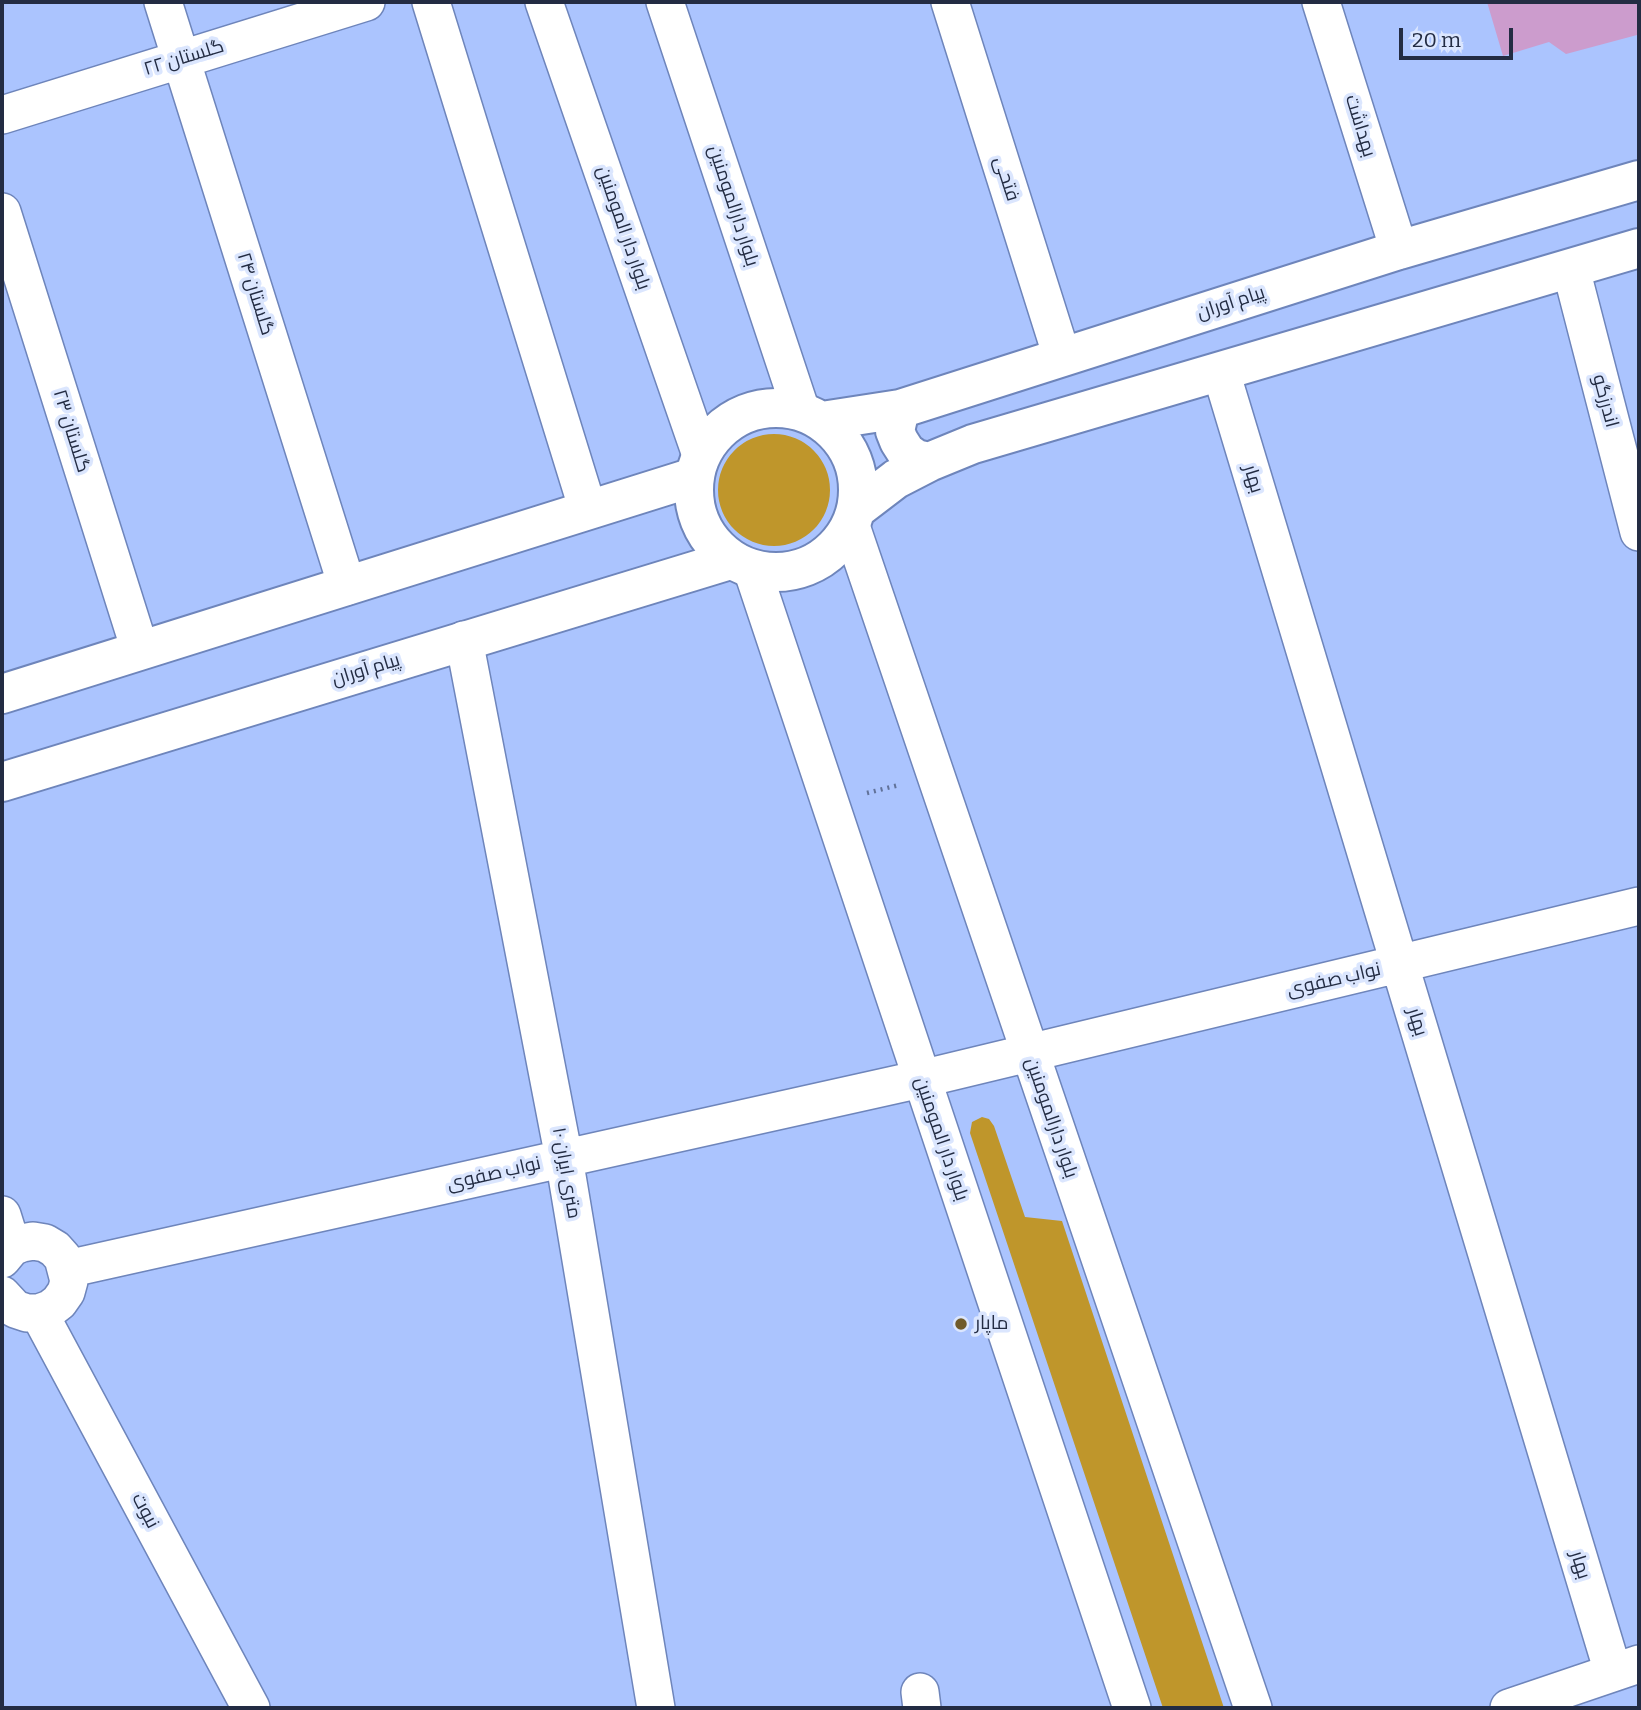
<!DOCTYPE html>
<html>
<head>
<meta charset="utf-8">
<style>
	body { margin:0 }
	#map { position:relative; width:1641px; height:1710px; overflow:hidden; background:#abc4fe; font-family:Bitter,serif }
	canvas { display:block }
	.frame { position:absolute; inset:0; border:4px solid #232c43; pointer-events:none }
	.scale { position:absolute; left:1399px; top:28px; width:114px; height:32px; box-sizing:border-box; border:4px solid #232c43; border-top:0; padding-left:9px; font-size:21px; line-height:24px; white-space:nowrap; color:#232c43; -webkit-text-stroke:5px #dbe6fe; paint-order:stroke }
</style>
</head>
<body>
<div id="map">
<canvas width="1641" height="1710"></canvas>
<div class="frame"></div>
<div class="scale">20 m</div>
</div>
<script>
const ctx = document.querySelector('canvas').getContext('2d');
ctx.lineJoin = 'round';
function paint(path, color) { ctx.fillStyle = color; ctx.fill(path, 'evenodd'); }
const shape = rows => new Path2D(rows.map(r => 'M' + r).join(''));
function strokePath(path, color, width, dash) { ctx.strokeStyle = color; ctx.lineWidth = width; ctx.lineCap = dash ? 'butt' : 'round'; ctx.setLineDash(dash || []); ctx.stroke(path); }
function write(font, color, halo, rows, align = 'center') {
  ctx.font = font + ' Bitter,Cairo,serif'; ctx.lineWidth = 7; ctx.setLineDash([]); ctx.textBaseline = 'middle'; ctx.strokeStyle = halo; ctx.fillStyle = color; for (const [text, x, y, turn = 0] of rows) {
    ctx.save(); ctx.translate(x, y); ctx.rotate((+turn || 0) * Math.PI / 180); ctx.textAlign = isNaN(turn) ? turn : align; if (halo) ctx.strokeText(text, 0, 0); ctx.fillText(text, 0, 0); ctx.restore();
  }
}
paint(shape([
	'718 490a56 56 0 1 1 112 0a56 56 0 1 1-112 0Z',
	[982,1117,989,1119,994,1126,1025,1217,1062,1221,1224,1708,1163,1708,970,1133,972,1122]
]), '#bf962b');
paint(shape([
	[1487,2,1639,2,1639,30,1637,35,1566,54,1549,42,1503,56]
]), '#cc9ccd');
const minor = shape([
	[163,2,347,586],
	[431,2,588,510],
	[544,2,701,455],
	[665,2,801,411],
	[950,2,1062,357],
	[1321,2,1399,250],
	[2,115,366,2],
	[2,212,140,650],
	[1571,269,1639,532],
	[1221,372,1613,1672],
	[851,526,1253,1708],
	[752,569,1132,1708],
	[464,640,564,1158,656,1708],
	[2,1215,12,1247],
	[2,1259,12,1247,22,1243,33,1241,45,1243,55,1249,63,1258,69,1281,66,1292,59,1302,50,1309,39,1313,27,1313,15,1309,2,1295],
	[67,1269,921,1079,1639,906],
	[39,1313,251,1708],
	[920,1692,922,1708],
	[1509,1708,1639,1664]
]);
const major = shape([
	'694 490a82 82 0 1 1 164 0a82 82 0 1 1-164 0Z',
	[900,409,895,431,899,441,906,452,916,459,929,462],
	[822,421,900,409,1399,250,1639,180],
	[858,508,896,479,929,462,973,444,1639,248],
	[2,694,694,477],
	[2,782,730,560]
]);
strokePath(minor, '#6e85bb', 40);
strokePath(major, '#6e85bb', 42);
strokePath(shape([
	[867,793,899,785]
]), '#617299', 4.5, [2, 5]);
strokePath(minor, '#fff', 37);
strokePath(major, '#fff', 38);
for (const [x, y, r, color] of [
	[961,1324,7,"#705b2a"]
]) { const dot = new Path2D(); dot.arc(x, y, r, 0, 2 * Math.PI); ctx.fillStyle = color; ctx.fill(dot); strokePath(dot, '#dbe6fe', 2.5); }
write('19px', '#232c43', '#dbe6fe', [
	["گلستان ۲۲",184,58,-17],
	["بهداشت",1360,126,73],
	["فتحی",1006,179,72],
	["بلوار دارالمومنین",733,206,72],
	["بلوار دار المومنین",623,228,71],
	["گلستان ۲۴",255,294,73],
	["پیام آوران",1231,303,-18],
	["اندرزگو",1605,401,75],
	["گلستان ۲۳",71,431,73],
	["بهار",1253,479,73],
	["پیام آوران",366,670,-17],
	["نواب صفوی",1334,980,-13],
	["بهار",1417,1022,73],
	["بلوار دارالمومنین",1051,1118,71],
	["بلوار دار المومنین",941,1139,71],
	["۱۰ متری ایران",566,1173,80],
	["نواب صفوی",494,1174,-13],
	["نبوت",145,1511,62],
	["بهار",1580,1565,73]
]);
write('19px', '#232c43', '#dbe6fe', [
	["ماپار",975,1324]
], 'left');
</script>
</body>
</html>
